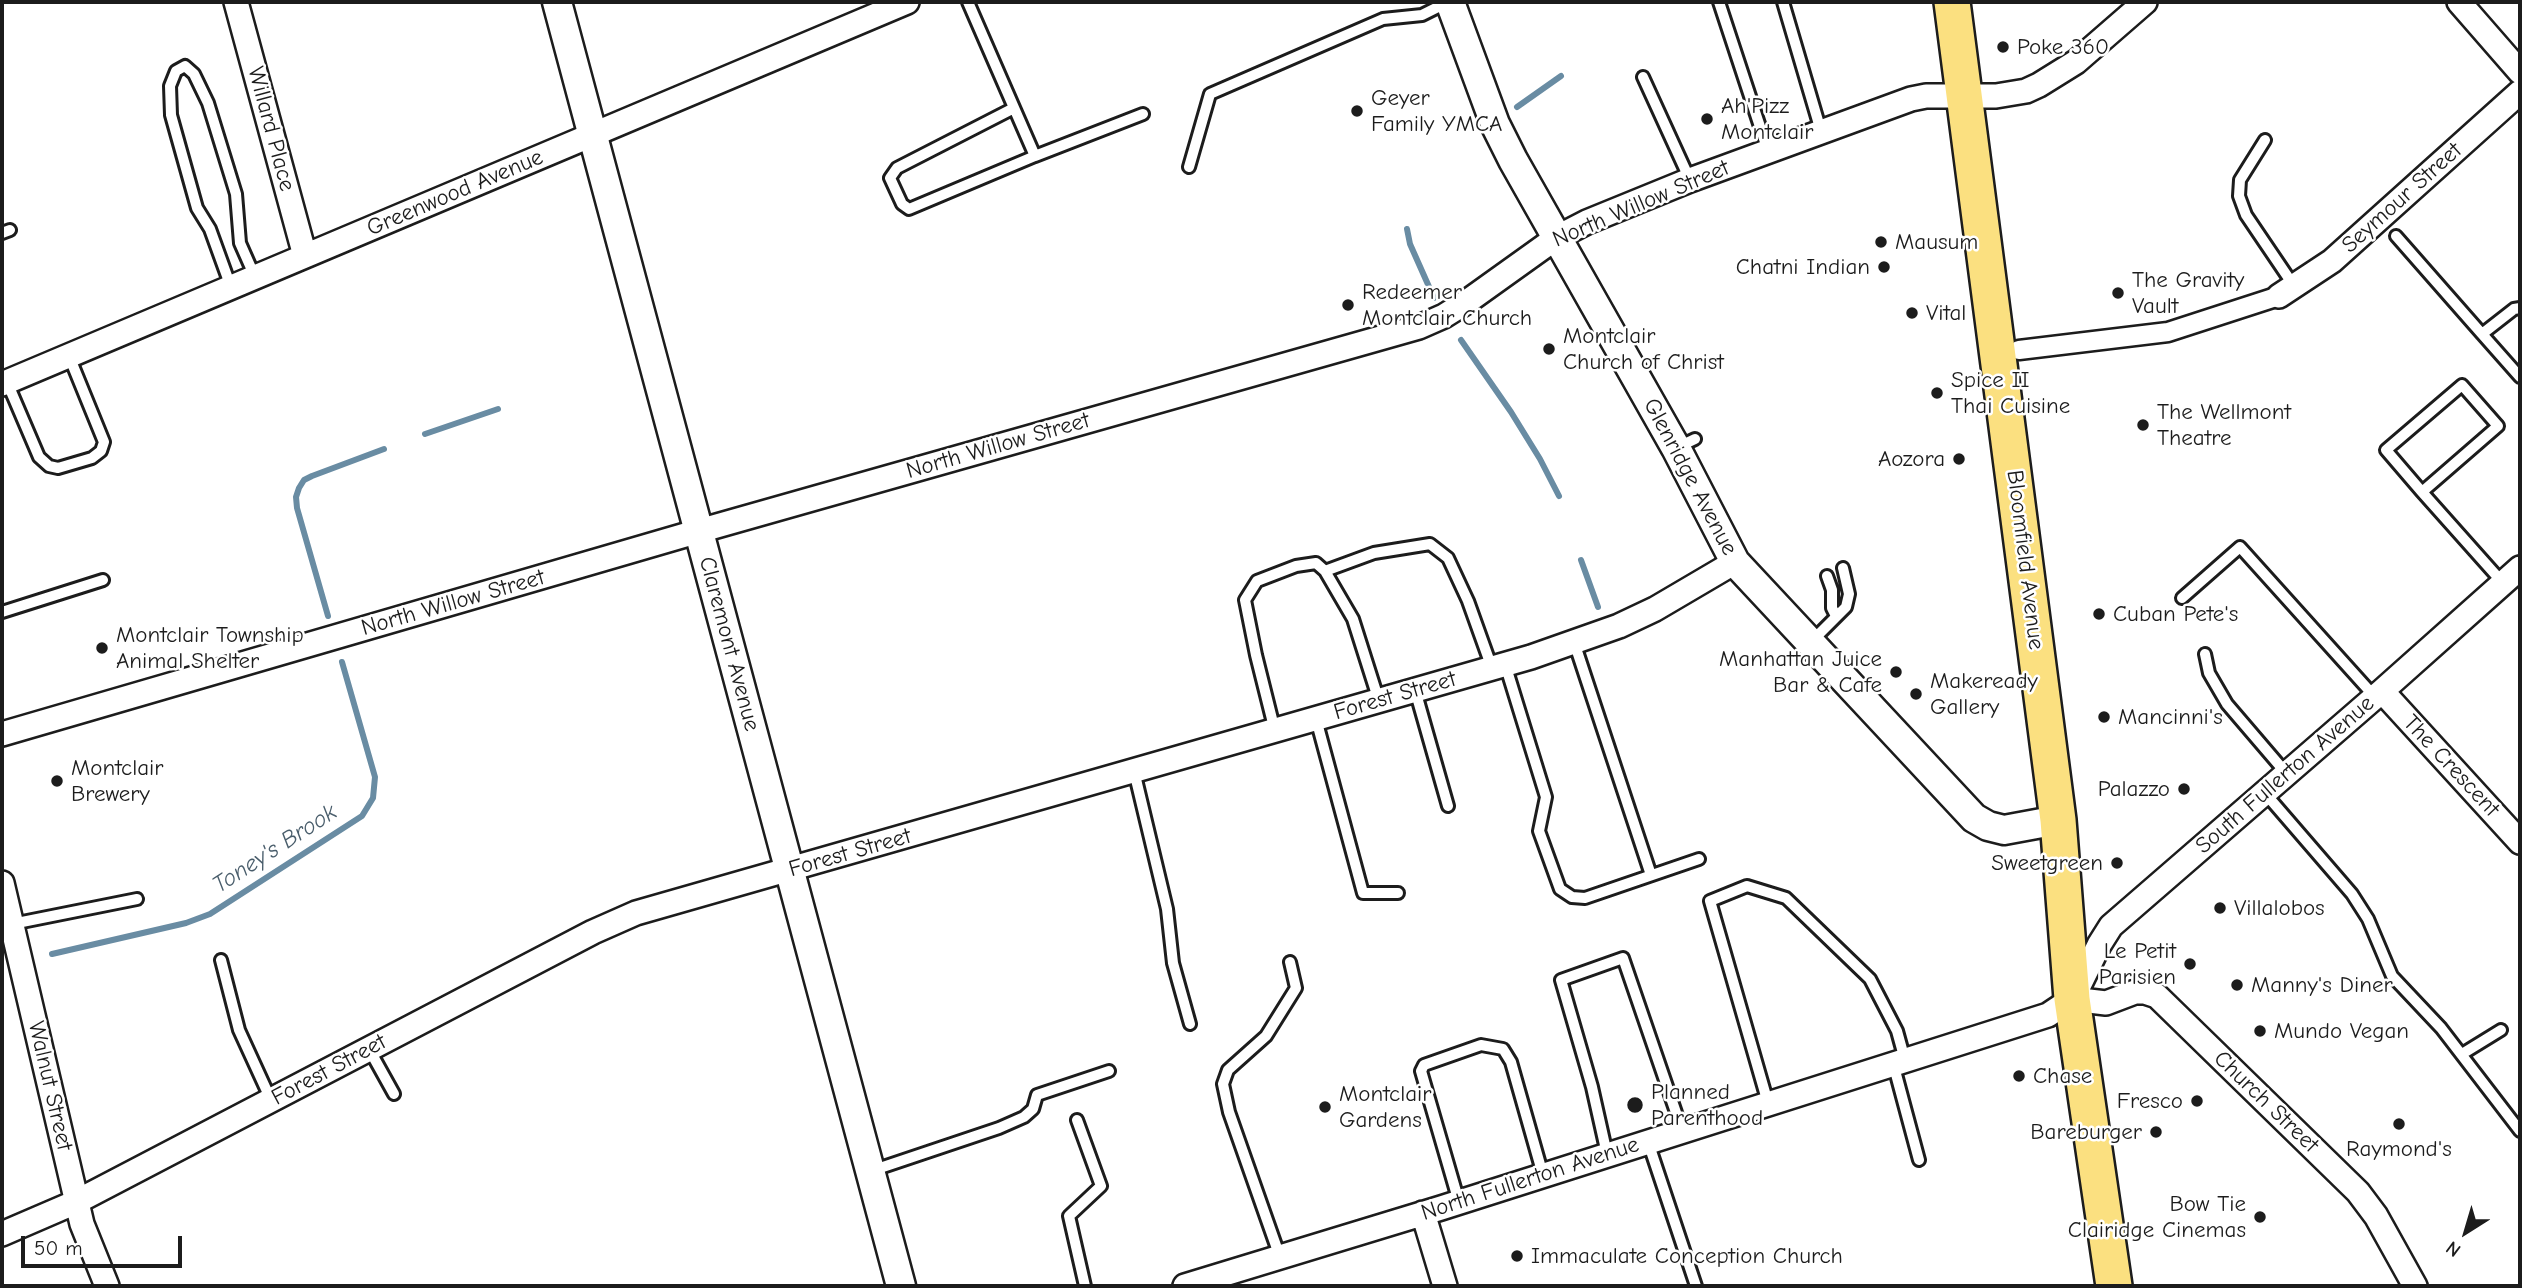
<!DOCTYPE html>
<html>
<head>
<meta charset="utf-8">
<style>
	body { margin:0 }
	#map { position:relative; width:2522px; height:1288px; overflow:hidden; background:#fff; font-family:"Comic Neue",sans-serif }
	canvas { display:block }
	.frame { position:absolute; inset:0; border:4px solid #1c1c1c; pointer-events:none }
	.north { position:absolute; left:2431px; top:1197px; width:70px; height:70px; -webkit-text-stroke:5px #fff; paint-order:stroke; rotate:217deg; font-size:19px; font-weight:700; line-height:28px; text-align:center; color:#1c1c1c }
	.north::after { content:''; display:block; margin:auto; width:24px; height:32px; background:#1c1c1c; clip-path:polygon(50% 0,100% 100%,50% 72%,0 100%) }
	.scale { position:absolute; left:21px; top:1236px; width:161px; height:32px; box-sizing:border-box; border:4px solid #1c1c1c; border-top:0; padding-left:9px; font-size:21px; line-height:24px; white-space:nowrap; color:#1c1c1c; -webkit-text-stroke:5px #fff; paint-order:stroke }
</style>
</head>
<body>
<div id="map">
<canvas width="2522" height="1288"></canvas>
<div class="frame"></div>
<div class="north">N</div>
<div class="scale">50 m</div>
</div>
<script>
const ctx = document.querySelector('canvas').getContext('2d');
ctx.lineJoin = 'round';
const shape = rows => new Path2D(rows.map(r => 'M' + r).join(''));
function strokePath(path, color, width, dash) { ctx.strokeStyle = color; ctx.lineWidth = width; ctx.lineCap = dash ? 'butt' : 'round'; ctx.setLineDash(dash || []); ctx.stroke(path); }
function write(font, color, halo, rows, align = 'center') {
  ctx.font = font + ' "Comic Neue",sans-serif'; ctx.lineWidth = 5; ctx.setLineDash([]); ctx.textBaseline = 'middle'; ctx.strokeStyle = halo; ctx.fillStyle = color; for (const [text, x, y, turn = 0] of rows) {
    ctx.save(); ctx.translate(x, y); ctx.rotate((+turn || 0) * Math.PI / 180); ctx.textAlign = isNaN(turn) ? turn : align; if (halo) ctx.strokeText(text, 0, 0); ctx.fillText(text, 0, 0); ctx.restore();
  }
}
strokePath(shape([
	[1517,107,1561,76],
	[1407,229,1410,244,1434,298],
	[1461,340,1511,412,1540,459,1559,496],
	[425,434,498,409],
	[1581,560,1598,607],
	[328,616,297,508,296,497,299,488,304,480,312,476,384,449],
	[52,954,186,923,210,914,362,816,373,798,375,777,342,662]
]), '#698ca3', 6);
const service = shape([
	[968,2,1035,156,1143,114],
	[1719,2,1768,151],
	[1783,2,1821,131],
	[1643,77,1690,180],
	[1014,108,897,168,890,178,902,204,909,209,1035,156],
	[2265,140,2240,180,2239,196,2246,215,2294,286],
	[1189,167,1210,94,1383,19,1422,15,1448,2],
	[2,233,10,230],
	[2396,236,2482,334],
	[231,287,210,229,197,208,171,115,170,86,176,71,185,66,194,74,208,103,236,194,240,243,255,277],
	[2520,308,2514,309,2482,334,2520,377],
	[7,382,39,457,49,466,58,468,92,458,101,451,104,442,69,356],
	[1676,448,1695,439],
	[2422,492,2498,426,2462,385,2386,450,2422,492,2503,583],
	[1325,571,1374,553,1430,544,1448,558,1468,601,1492,668],
	[1827,576,1832,590,1832,608,1836,616],
	[2182,598,2240,547,2375,697],
	[2,612,103,580],
	[1812,641,1846,607,1849,594,1843,568],
	[1574,642,1651,875],
	[2205,654,2209,673,2227,704,2286,773],
	[1505,664,1546,797,1539,831,1560,889,1572,897,1585,898,1699,859],
	[1415,690,1448,806],
	[1316,719,1363,893,1398,893],
	[1275,731,1256,655,1245,600,1257,581,1296,566,1316,563,1325,571,1353,619,1379,701],
	[1134,771,1167,909,1173,963,1190,1024],
	[2264,792,2352,894,2368,919,2392,976,2441,1028,2520,1131],
	[12,924,137,899],
	[221,960,239,1030,271,1100],
	[369,1049,394,1094],
	[2462,1054,2501,1030],
	[1893,1063,1919,1160],
	[1768,1103,1710,901,1747,886,1786,898,1870,979,1897,1031,1905,1060],
	[1077,1120,1101,1186,1069,1216,1085,1286],
	[1648,1142,1696,1286],
	[1607,1154,1592,1087,1561,980,1623,958,1682,1130],
	[871,1171,999,1128,1024,1117,1033,1109,1037,1095,1109,1071],
	[1459,1202,1421,1071,1424,1065,1481,1045,1503,1049,1511,1062,1543,1175],
	[1280,1257,1229,1112,1223,1084,1228,1070,1266,1036,1296,988,1290,962]
]);
const pedestrian = shape([
	[2019,350,2168,332,2279,296]
]);
const minor = shape([
	[236,2,305,256],
	[2459,2,2520,72],
	[2279,296,2332,261,2520,92],
	[2,384,907,2],
	[2382,691,2520,842],
	[2,734,699,531,1419,327,1444,316,1468,301,1556,238,1587,222,1690,180,1911,99,1926,96,1996,96,2026,91,2039,85,2076,62,2145,2],
	[2,883,82,1224,107,1286],
	[2074,996,2099,945,2111,926,2382,691,2520,568],
	[2072,999,2106,1003,2135,992,2145,992,2157,996,2358,1192,2376,1216,2415,1286],
	[1423,1213,1445,1286],
	[2,1234,76,1202,593,932,636,913,1531,657,1619,626,1655,609,1735,562],
	[1185,1286,1441,1208,2048,1015,2072,999]
]);
const tertiary = shape([
	[557,2,901,1286],
	[1450,2,1495,124,1513,160,1676,448,1735,562,1974,818,1988,826,2004,830,2058,820]
]);
const primary = shape([
	[1952,2,2058,820,2072,999,2114,1286]
]);
strokePath(service, '#1c1c1c', 16);
strokePath(pedestrian, '#1c1c1c', 23);
strokePath(minor, '#1c1c1c', 28);
strokePath(tertiary, '#1c1c1c', 33);
strokePath(primary, '#1c1c1c', 40);
strokePath(service, '#fff', 10);
strokePath(pedestrian, '#fff', 18);
strokePath(minor, '#fff', 23);
strokePath(tertiary, '#fff', 28);
strokePath(primary, '#fbe080', 35);
for (const [x, y, r, color] of [
	[2003,47,7,"#1c1c1c"],
	[1357,111,7,"#1c1c1c"],
	[1707,119,7,"#1c1c1c"],
	[1881,242,7,"#1c1c1c"],
	[1884,267,7,"#1c1c1c"],
	[2118,293,7,"#1c1c1c"],
	[1348,305,7,"#1c1c1c"],
	[1912,313,7,"#1c1c1c"],
	[1549,349,7,"#1c1c1c"],
	[1937,393,7,"#1c1c1c"],
	[2143,425,7,"#1c1c1c"],
	[1959,459,7,"#1c1c1c"],
	[2099,614,7,"#1c1c1c"],
	[102,648,7,"#1c1c1c"],
	[1896,672,7,"#1c1c1c"],
	[1916,694,7,"#1c1c1c"],
	[2104,717,7,"#1c1c1c"],
	[57,781,7,"#1c1c1c"],
	[2184,789,7,"#1c1c1c"],
	[2117,863,7,"#1c1c1c"],
	[2220,908,7,"#1c1c1c"],
	[2190,964,7,"#1c1c1c"],
	[2237,985,7,"#1c1c1c"],
	[2260,1031,7,"#1c1c1c"],
	[2019,1076,7,"#1c1c1c"],
	[2197,1101,7,"#1c1c1c"],
	[1635,1105,9,"#1c1c1c"],
	[1325,1107,7,"#1c1c1c"],
	[2399,1124,7,"#1c1c1c"],
	[2156,1132,7,"#1c1c1c"],
	[2260,1217,7,"#1c1c1c"],
	[1517,1256,7,"#1c1c1c"]
]) { const dot = new Path2D(); dot.arc(x, y, r, 0, 2 * Math.PI); ctx.fillStyle = color; ctx.fill(dot); strokePath(dot, '#fff', 2.5); }
write('23px', '#1c1c1c', '#fff', [
	["Poke 360",2017,47],
	["Geyer",1371,98],
	["Family YMCA",1371,124],
	["Ah'Pizz",1721,106],
	["Montclair",1721,132],
	["Mausum",1895,242],
	["Chatni Indian",1870,267,"right"],
	["The Gravity",2132,280],
	["Vault",2132,306],
	["Redeemer",1362,292],
	["Montclair Church",1362,318],
	["Vital",1926,313],
	["Montclair",1563,336],
	["Church of Christ",1563,362],
	["Spice II",1951,380],
	["Thai Cuisine",1951,406],
	["The Wellmont",2157,412],
	["Theatre",2157,438],
	["Aozora",1945,459,"right"],
	["Cuban Pete's",2113,614],
	["Montclair Township",116,635],
	["Animal Shelter",116,661],
	["Manhattan Juice",1882,659,"right"],
	["Bar & Cafe",1882,685,"right"],
	["Makeready",1930,681],
	["Gallery",1930,707],
	["Mancinni's",2118,717],
	["Montclair",71,768],
	["Brewery",71,794],
	["Palazzo",2170,789,"right"],
	["Sweetgreen",2103,863,"right"],
	["Villalobos",2234,908],
	["Le Petit",2176,951,"right"],
	["Parisien",2176,977,"right"],
	["Manny's Diner",2251,985],
	["Mundo Vegan",2274,1031],
	["Chase",2033,1076],
	["Planned",1651,1092],
	["Parenthood",1651,1118],
	["Montclair",1339,1094],
	["Gardens",1339,1120],
	["Fresco",2183,1101,"right"],
	["Bareburger",2142,1132,"right"],
	["Raymond's",2399,1149,"center"],
	["Bow Tie",2246,1204,"right"],
	["Clairidge Cinemas",2246,1230,"right"],
	["Immaculate Conception Church",1531,1256]
], 'left');
write('23px', '#1c1c1c', '#fff', [
	["Willard Place",271,129,75],
	["Greenwood Avenue",455,193,-23],
	["Seymour Street",2402,198,-42],
	["North Willow Street",1641,204,-23],
	["North Willow Street",998,446,-16],
	["Glenridge Avenue",1690,477,62],
	["Bloomfield Avenue",2025,560,83],
	["North Willow Street",453,603,-16],
	["Claremont Avenue",729,644,75],
	["Forest Street",1395,696,-16],
	["The Crescent",2451,766,47],
	["South Fullerton Avenue",2285,775,-41],
	["Forest Street",850,853,-16],
	["Forest Street",329,1070,-28],
	["Walnut Street",50,1086,77],
	["Church Street",2266,1102,44],
	["North Fullerton Avenue",1530,1179,-18]
]);
write('italic 24px', '#495d6b', '#fff', [
	["Toney's Brook",275,849,-33]
]);
</script>
</body>
</html>
